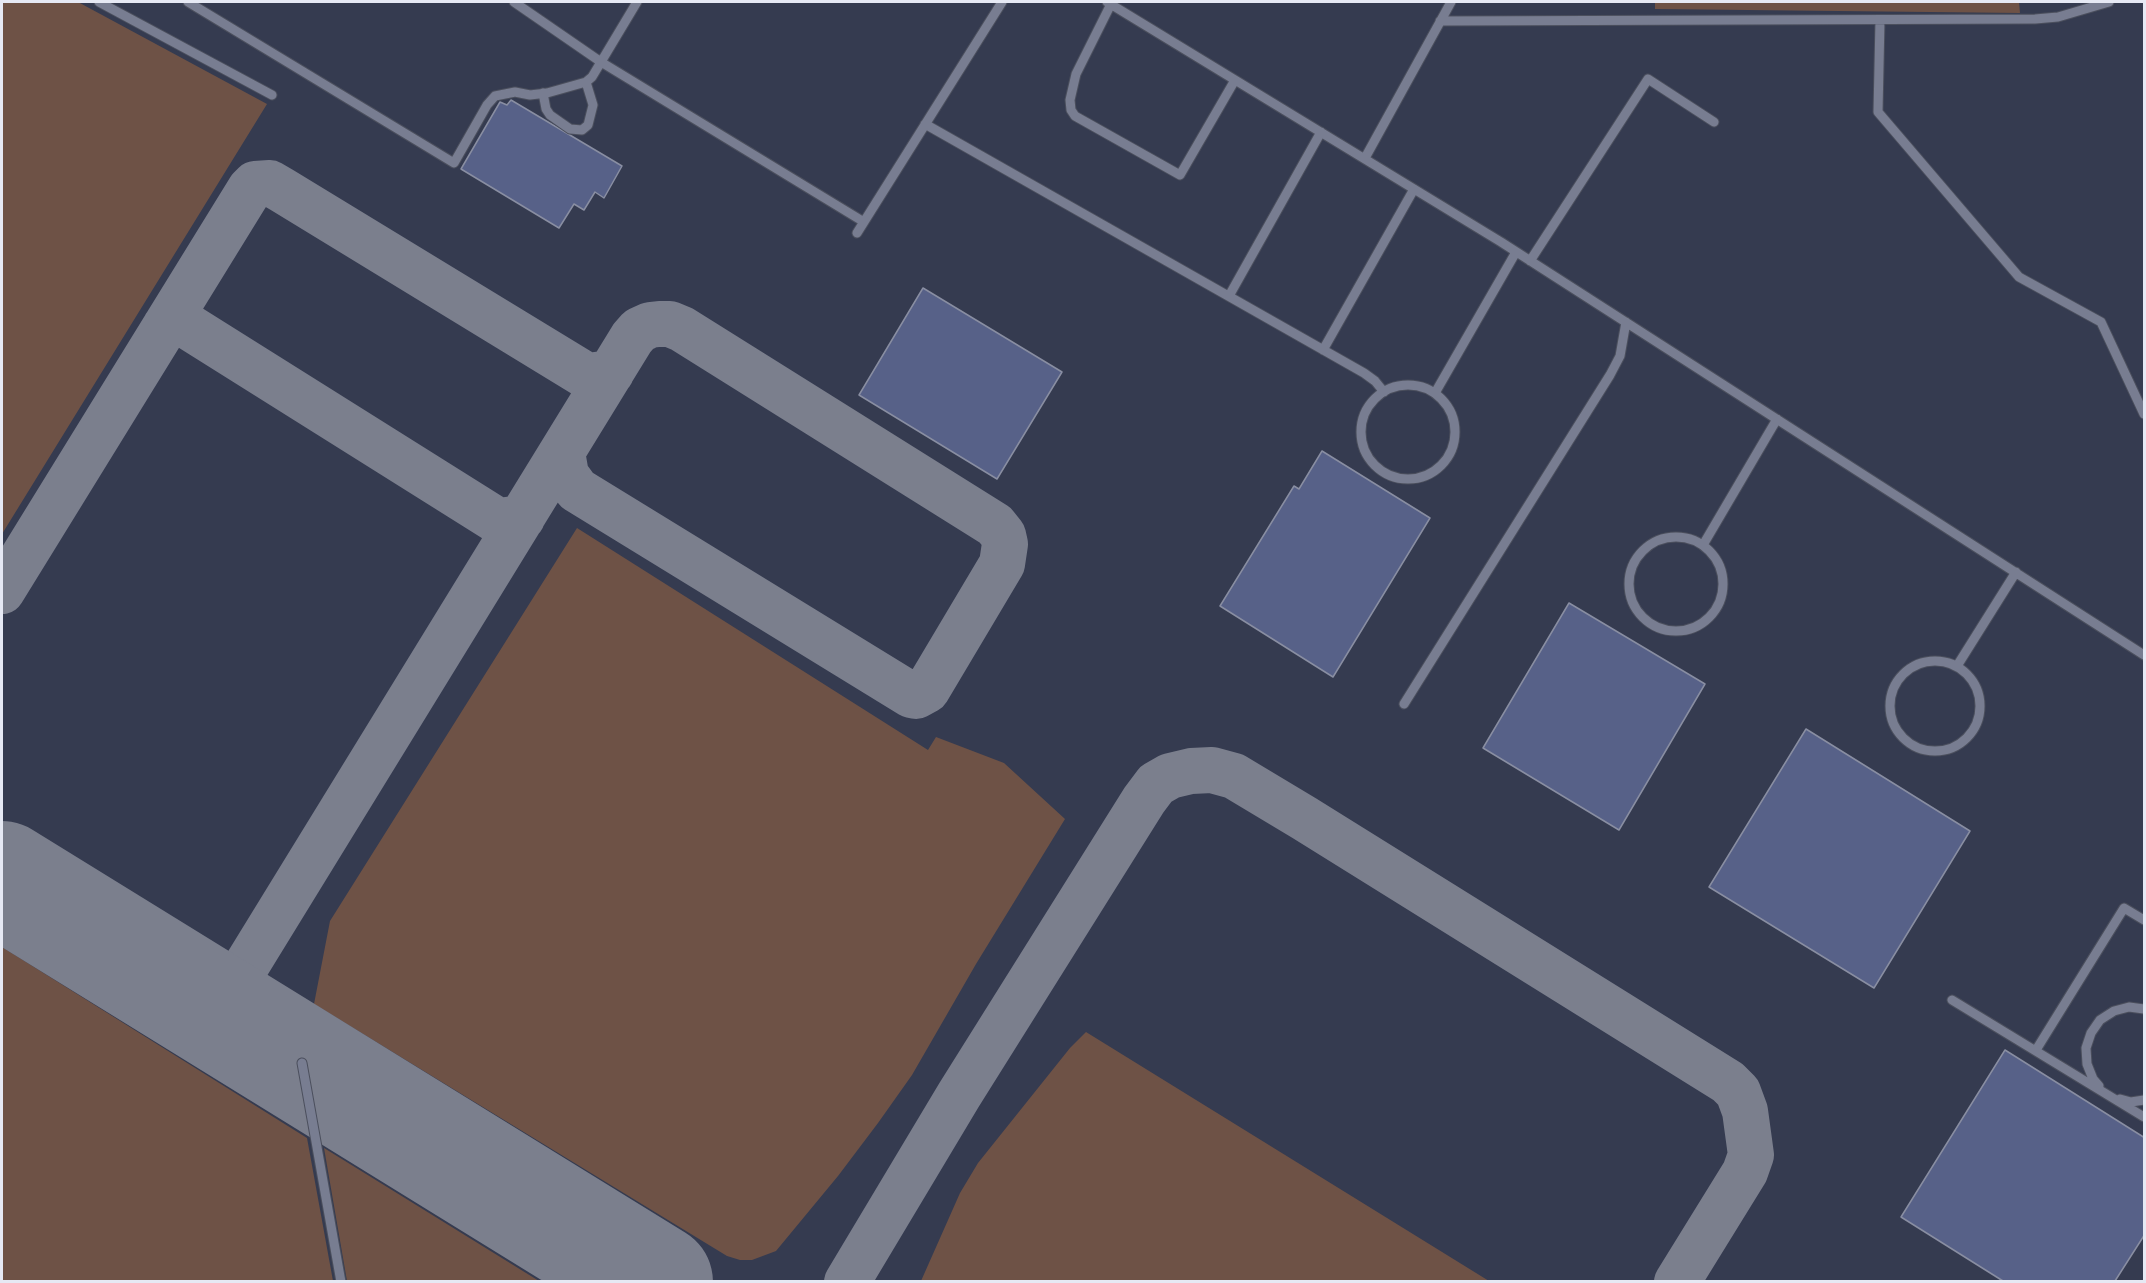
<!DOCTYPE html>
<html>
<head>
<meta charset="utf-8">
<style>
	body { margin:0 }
	#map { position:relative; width:2146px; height:1283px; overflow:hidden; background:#2d3242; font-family:"Source Serif 4",serif }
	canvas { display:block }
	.frame { position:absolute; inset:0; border:3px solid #e6e9f4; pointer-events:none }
</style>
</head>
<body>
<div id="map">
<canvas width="2146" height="1283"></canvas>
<div class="frame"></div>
</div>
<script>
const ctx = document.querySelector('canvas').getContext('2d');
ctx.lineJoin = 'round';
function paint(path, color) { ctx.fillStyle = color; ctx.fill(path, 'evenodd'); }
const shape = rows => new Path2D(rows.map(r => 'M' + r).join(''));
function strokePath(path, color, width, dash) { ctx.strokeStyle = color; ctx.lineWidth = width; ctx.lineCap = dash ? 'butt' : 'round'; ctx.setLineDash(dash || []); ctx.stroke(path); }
paint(shape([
	[2,2,2144,2,2144,1281,2,1282]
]), '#353b50');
paint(shape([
	[2,2,78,2,267,104,2,534],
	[1655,2,2019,2,2020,13,1655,9],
	[577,528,928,750,936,737,1004,763,1065,819,976,964,912,1075,878,1123,838,1176,776,1251,752,1260,740,1260,727,1256,314,1004,330,921],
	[2,947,307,1138,333,1281,2,1281],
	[1086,1032,1489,1281,921,1281,960,1193,978,1163,1070,1048],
	[324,1148,539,1281,347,1281]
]), '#6e5246');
strokePath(shape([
	[166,325,179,324,189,327,498,521,522,518],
	[2,591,250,189,255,184,270,183,282,190,587,376,611,373],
	[231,1019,226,1003,227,997,632,338,639,330,650,325,659,324,670,324,682,329,995,525,1003,535,1005,544,1002,564,927,690,916,696,911,695,577,490,566,475,562,452],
	[847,1282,959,1095,1144,800,1156,784,1170,776,1191,771,1212,770,1234,776,1304,818,1728,1082,1738,1092,1745,1111,1751,1155,1745,1172,1677,1282]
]), '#7b7f8d', 46);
strokePath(shape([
	[2,879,655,1282]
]), '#7b7f8d', 116);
const building = shape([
	[511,100,622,166,604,198,595,192,584,210,574,204,559,228,461,169,500,102,507,105,511,100],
	[923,288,1062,372,997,479,859,395,923,288],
	[1322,451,1430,518,1333,677,1220,606,1294,486,1299,489,1322,451],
	[1569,603,1705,684,1619,830,1483,748,1569,603],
	[1806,729,1970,831,1874,988,1709,887,1806,729],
	[2005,1050,2145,1138,2145,1234,2115,1281,2003,1281,1901,1217,2005,1050]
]);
paint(building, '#576188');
strokePath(building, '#898ea2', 1.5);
const lane = shape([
	[99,2,272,95],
	[188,2,454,163,487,105,495,96,515,92,530,95,547,93,586,82,592,77,637,2],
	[514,2,601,62,864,222],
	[1107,2,1501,242,2144,655],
	[1111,4,1076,74,1070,100,1071,110,1075,116,1180,175,1235,80],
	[1880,20,1878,112,2019,277,2101,322,2144,414],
	[1440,21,2035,19,2058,17,2109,2],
	[543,93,546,109,550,115,570,129,582,130,588,125,593,105,586,82],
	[925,124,1364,373,1375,381,1384,392],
	[1365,158,1451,2],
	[857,233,1002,2],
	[1530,261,1648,79,1714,122],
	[1229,296,1321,132],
	[1323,350,1414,189],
	'1361 432a47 47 0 1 1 94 0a47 47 0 1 1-94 0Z',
	[1435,393,1516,252],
	'1629 584a47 47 0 1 1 94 0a47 47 0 1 1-94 0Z',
	[1703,545,1777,419],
	'1890 706a45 45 0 1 1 90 0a45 45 0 1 1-90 0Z',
	[1957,666,2016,572],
	[1404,704,1610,375,1620,356,1626,322],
	[1952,1000,2144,1117],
	[2036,1050,2124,908,2144,920],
	[302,1063,341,1282],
	[2099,1086,2093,1079,2087,1064,2086,1048,2091,1033,2100,1020,2114,1011,2129,1007,2144,1009],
	[2120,1099,2131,1102,2144,1100]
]);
strokePath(lane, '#4b4f5d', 11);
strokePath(lane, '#787d91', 9);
</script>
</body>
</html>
